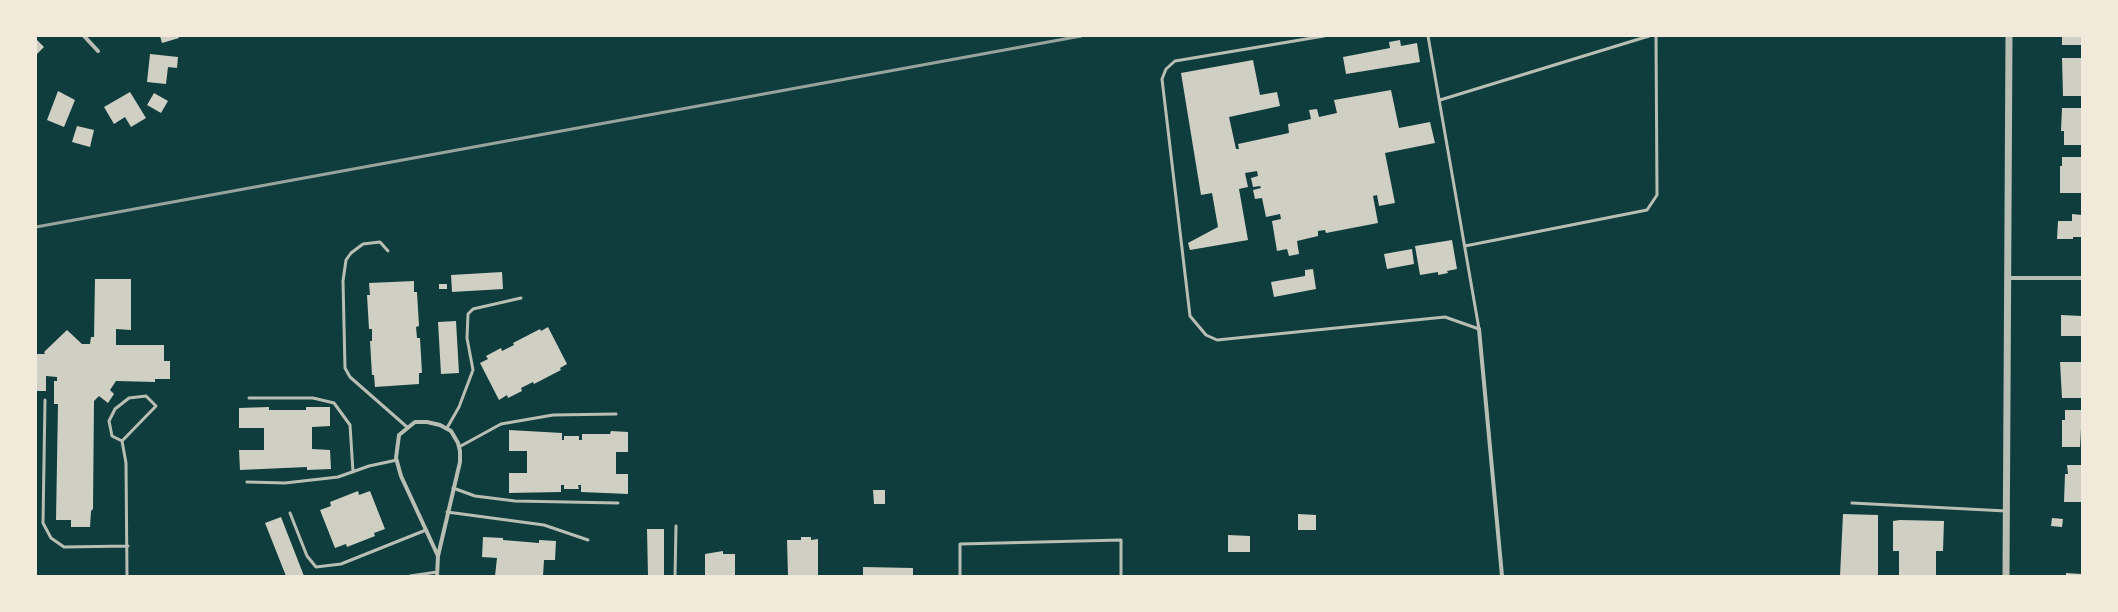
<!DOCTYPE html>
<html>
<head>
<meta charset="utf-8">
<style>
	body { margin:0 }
	#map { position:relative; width:2118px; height:612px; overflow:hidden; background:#0f3d3e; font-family:"Asap Condensed",sans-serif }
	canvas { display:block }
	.frame { position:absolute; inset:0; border:37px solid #f1e9da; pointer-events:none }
</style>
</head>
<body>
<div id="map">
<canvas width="2118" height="612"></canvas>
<div class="frame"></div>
</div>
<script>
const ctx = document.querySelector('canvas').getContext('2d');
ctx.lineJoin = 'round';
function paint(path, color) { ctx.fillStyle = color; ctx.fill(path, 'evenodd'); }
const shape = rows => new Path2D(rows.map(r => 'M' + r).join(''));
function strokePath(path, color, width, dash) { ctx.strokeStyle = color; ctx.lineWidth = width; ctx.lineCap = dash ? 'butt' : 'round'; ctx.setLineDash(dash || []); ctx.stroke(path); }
paint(shape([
	[160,36,178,36,179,38,162,43],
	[2062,36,2082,36,2082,45,2062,45],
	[36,39,44,47,36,55],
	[1400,40,1401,46,1417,43,1420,62,1346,74,1343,57,1390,48,1389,42],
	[150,54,178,57,177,68,168,67,166,84,147,82],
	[2062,58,2081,58,2082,96,2063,96],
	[1253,60,1260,95,1277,92,1280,106,1229,117,1236,149,1239,149,1238,144,1289,133,1288,124,1311,119,1309,110,1317,109,1319,117,1337,113,1334,100,1391,90,1399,128,1430,122,1435,143,1385,153,1395,203,1379,206,1377,195,1373,196,1378,223,1326,233,1325,230,1318,231,1318,236,1297,241,1299,254,1289,256,1287,249,1277,251,1272,221,1281,219,1280,214,1266,217,1262,198,1255,199,1253,190,1261,188,1260,186,1253,187,1251,178,1258,176,1257,171,1245,173,1248,187,1239,189,1248,240,1190,250,1188,243,1218,227,1212,193,1201,195,1181,73],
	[58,91,75,100,64,127,47,120],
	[130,92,146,118,131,127,125,117,114,124,104,107],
	[154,93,168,101,161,113,147,105],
	[2062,108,2082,108,2082,145,2064,145,2064,131,2061,131],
	[77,126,94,130,90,147,72,142],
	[2062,157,2082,157,2082,193,2060,193,2060,166,2062,166],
	[2072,214,2082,215,2082,237,2073,237,2073,239,2057,239,2058,221,2072,221],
	[1452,240,1457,269,1447,271,1448,273,1438,275,1438,272,1420,275,1415,246],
	[1412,249,1414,264,1387,269,1384,254],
	[1313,269,1316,289,1274,297,1271,282,1305,276,1305,270],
	[502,272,503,289,452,292,451,275],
	[95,279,131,279,131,330,116,329,116,345,164,345,164,361,170,361,170,379,155,379,155,382,116,381,110,390,114,394,108,403,99,396,94,401,93,509,91,511,90,527,71,527,71,520,56,520,58,404,54,404,54,381,57,381,57,377,46,376,46,391,36,391,36,354,45,354,44,352,67,330,82,344,90,344,91,337,94,337],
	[414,281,414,292,417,292,419,326,416,327,417,338,420,338,422,373,419,373,419,384,375,387,374,375,372,375,370,341,372,341,372,329,369,329,367,295,370,295,369,283],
	[439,284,447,284,447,289,439,289],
	[2061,315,2082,316,2082,336,2061,336],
	[456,321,459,373,441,374,438,322],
	[548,327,567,364,560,368,561,370,534,384,533,382,521,388,522,391,508,398,507,395,499,400,480,363,488,359,486,356,501,348,502,351,514,345,513,343,540,329,541,331],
	[2060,362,2082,362,2082,398,2062,398],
	[269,407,269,410,306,410,306,407,330,407,330,426,312,427,312,449,330,450,331,469,307,470,307,467,240,470,239,450,264,450,264,428,239,428,239,408],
	[2065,410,2082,410,2080,447,2062,447,2062,420,2065,420],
	[509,430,562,433,562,440,564,440,564,436,579,436,579,440,582,440,582,434,610,434,611,431,628,432,628,452,616,452,616,474,628,474,628,494,581,492,581,485,578,485,579,489,564,489,564,485,561,485,561,492,509,493,509,473,527,473,527,451,509,451],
	[2067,465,2082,465,2082,502,2064,502,2065,474,2068,474],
	[873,490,885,490,885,504,874,504],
	[358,491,359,495,370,491,385,529,374,533,375,536,347,547,346,544,335,548,320,510,331,506,330,502],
	[1298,514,1316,515,1316,530,1298,530],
	[1843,514,1878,515,1878,576,1840,576],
	[281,517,304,576,286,576,265,523],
	[2052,518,2063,519,2062,527,2051,526],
	[1900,520,1944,521,1943,551,1936,551,1936,576,1899,576,1899,551,1893,551,1893,521],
	[647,529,664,529,664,576,648,576],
	[1228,535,1250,536,1250,552,1228,552],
	[483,537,503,538,503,540,539,543,539,540,556,541,555,560,544,560,543,576,495,576,497,558,482,557],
	[801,537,811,537,811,540,818,539,818,576,788,576,787,540,801,540],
	[723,551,723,554,735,554,735,576,705,576,705,554],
	[863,567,913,568,913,576,863,576],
	[2066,573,2082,574,2082,576,2066,576]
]), '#cfcfc3');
strokePath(shape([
	[1324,36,1175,61,1166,69,1162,79,1190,316,1206,335,1217,340,1445,317,1479,329,1428,36],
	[1440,100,1649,36],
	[1465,246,1647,210,1657,195,1656,36],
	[388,251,380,242,363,244,351,253,346,260,343,281,345,368,350,377,407,427],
	[146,396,156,406,122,441,112,436,109,421,115,409,129,398,146,396],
	[249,398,313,398,334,403,350,425,353,472],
	[45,400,43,523,51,538,64,547,128,546],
	[447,428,459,407,473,370,467,338,468,314,473,309,521,298],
	[122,441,126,463,127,576],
	[459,447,501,424,553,415,616,414],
	[247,482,285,483,338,477,369,466,397,460],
	[453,488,475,496,515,501,618,503],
	[1852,503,2006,511],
	[447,512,544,525,588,540],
	[290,513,307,556,316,567,341,564,426,530],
	[410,576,437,572],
	[675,576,676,526],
	[960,576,960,544,1121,540,1121,576]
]), '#b8beb3', 3);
strokePath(shape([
	[84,36,98,51],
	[2009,278,2082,278],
	[1479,329,1502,576],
	[437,576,438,556,460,462,460,451,458,443,451,431,440,425,427,422,415,422,399,435,396,458,401,476,438,556]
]), '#b8beb3', 4);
strokePath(shape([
	[2006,576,2009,36]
]), '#b8beb3', 7);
strokePath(shape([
	[36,227,1081,36]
]), '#97a49c', 3);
</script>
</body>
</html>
